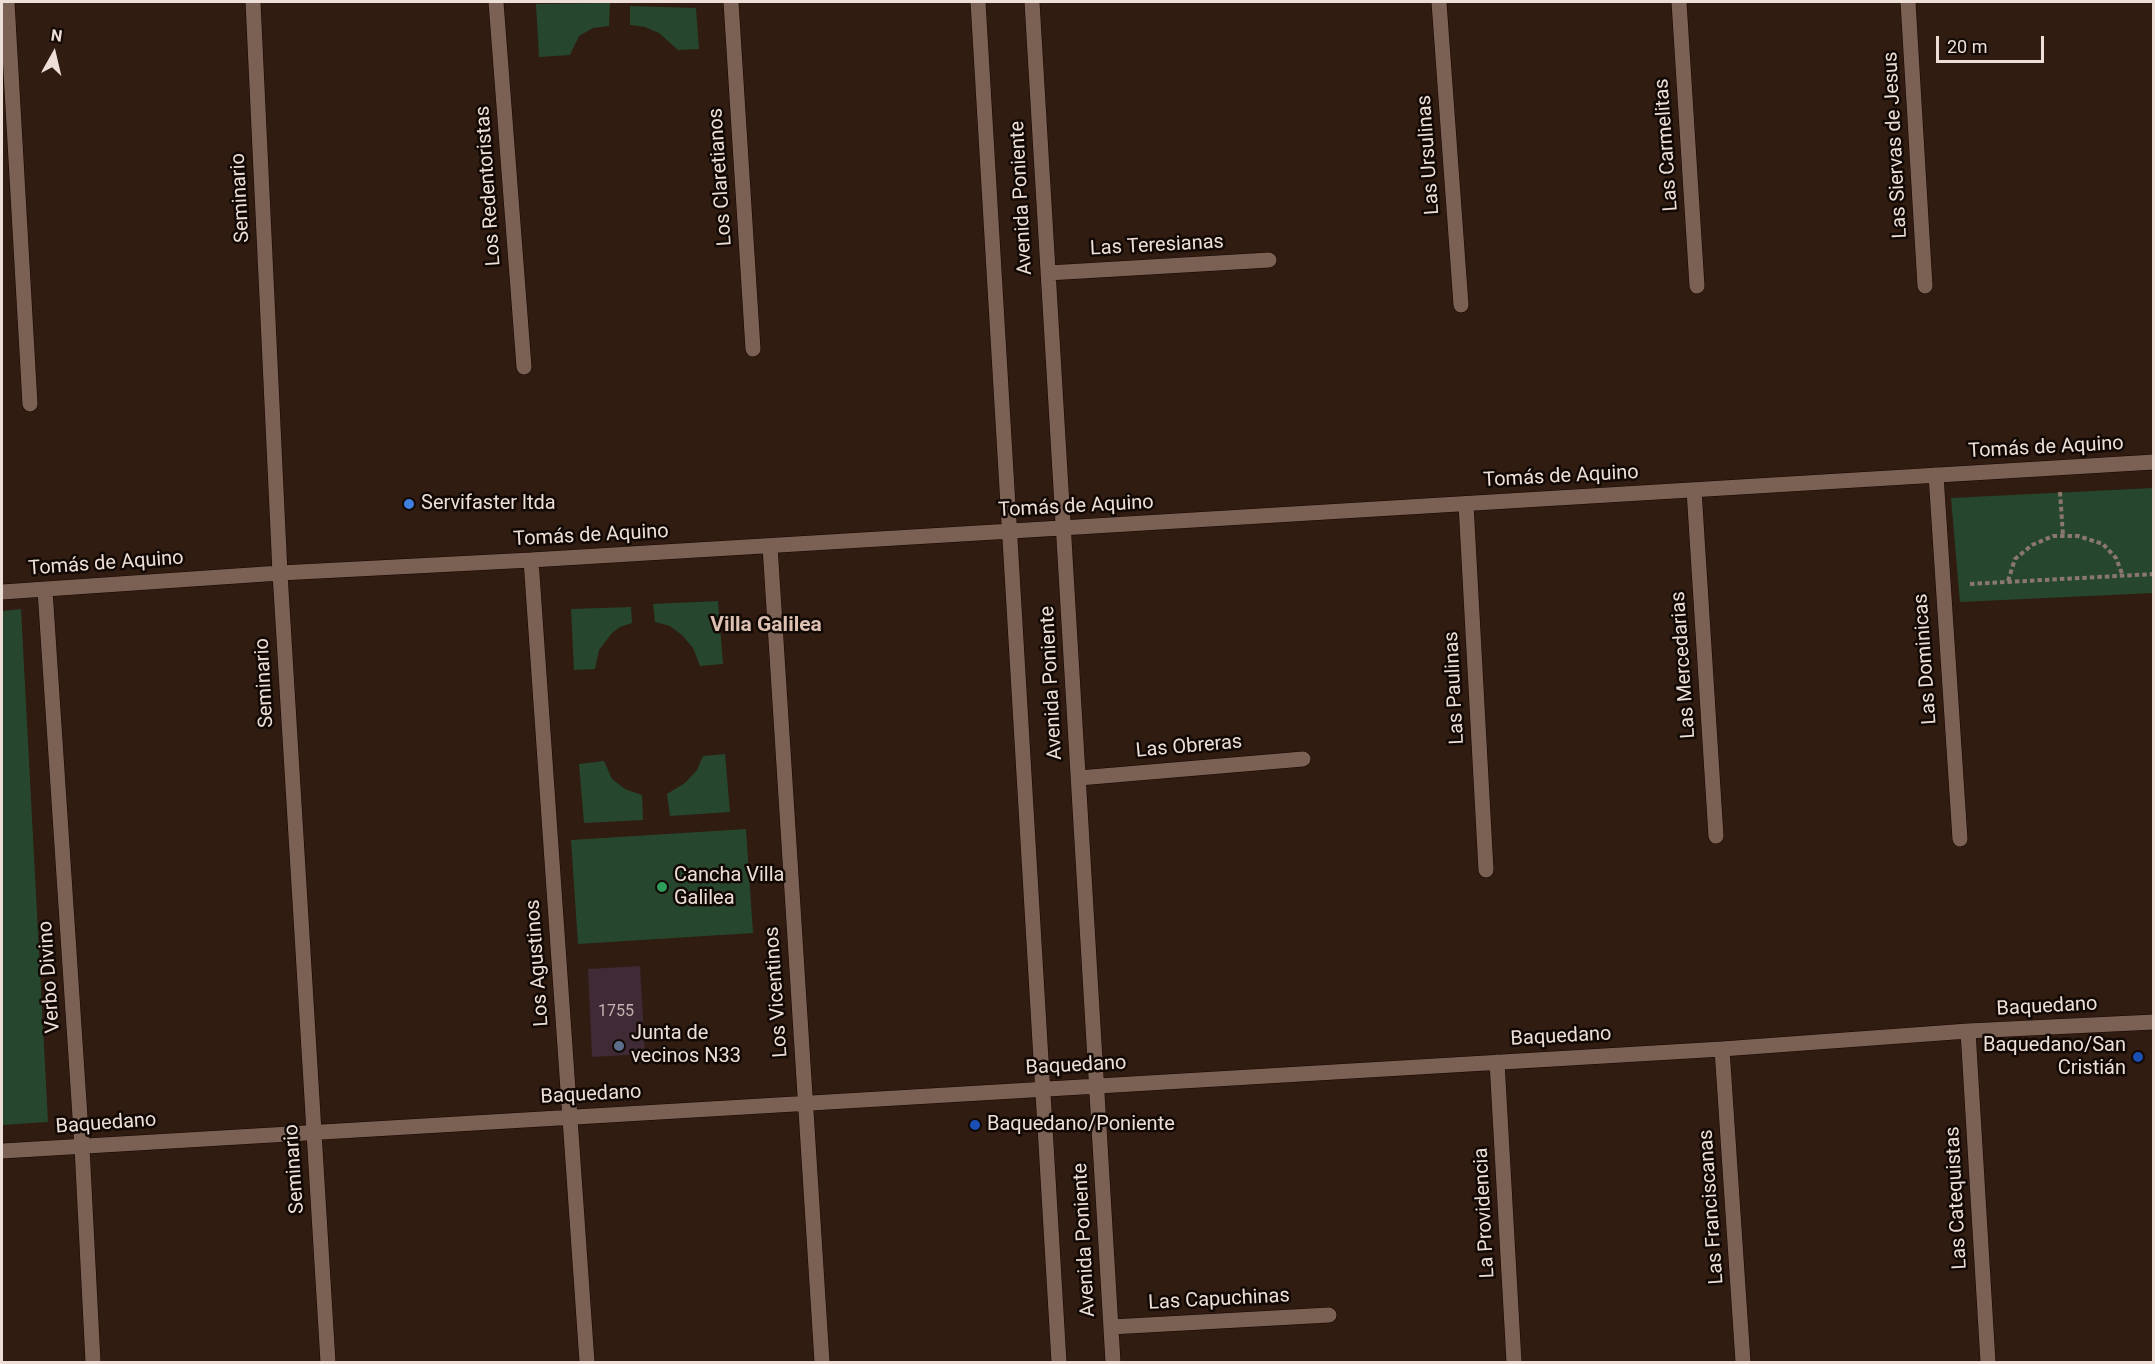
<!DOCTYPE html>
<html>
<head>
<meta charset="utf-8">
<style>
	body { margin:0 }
	#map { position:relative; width:2155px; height:1364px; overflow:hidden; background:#301c11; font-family:Roboto,sans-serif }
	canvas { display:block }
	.frame { position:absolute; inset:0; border:3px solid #eddfd8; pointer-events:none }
	.north { position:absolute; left:24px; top:24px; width:60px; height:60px; -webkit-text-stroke:4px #120905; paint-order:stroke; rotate:8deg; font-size:16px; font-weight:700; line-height:24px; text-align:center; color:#eddfd8 }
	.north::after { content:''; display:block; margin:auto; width:21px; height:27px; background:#eddfd8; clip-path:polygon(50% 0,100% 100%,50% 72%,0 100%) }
	.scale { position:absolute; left:1936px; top:36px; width:108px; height:27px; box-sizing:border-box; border:3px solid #eddfd8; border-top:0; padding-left:8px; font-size:18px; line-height:21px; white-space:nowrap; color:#eddfd8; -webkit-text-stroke:4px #120905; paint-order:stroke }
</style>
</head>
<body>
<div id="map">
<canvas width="2155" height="1364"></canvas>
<div class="frame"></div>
<div class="north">N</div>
<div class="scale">20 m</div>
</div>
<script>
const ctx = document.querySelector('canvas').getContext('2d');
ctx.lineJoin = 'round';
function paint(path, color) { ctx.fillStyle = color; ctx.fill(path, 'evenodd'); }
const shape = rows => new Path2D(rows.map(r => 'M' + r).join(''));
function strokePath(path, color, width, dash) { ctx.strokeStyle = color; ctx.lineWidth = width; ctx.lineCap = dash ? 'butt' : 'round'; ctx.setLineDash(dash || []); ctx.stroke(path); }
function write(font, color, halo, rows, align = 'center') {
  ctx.font = font + ' Roboto,sans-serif'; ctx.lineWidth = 5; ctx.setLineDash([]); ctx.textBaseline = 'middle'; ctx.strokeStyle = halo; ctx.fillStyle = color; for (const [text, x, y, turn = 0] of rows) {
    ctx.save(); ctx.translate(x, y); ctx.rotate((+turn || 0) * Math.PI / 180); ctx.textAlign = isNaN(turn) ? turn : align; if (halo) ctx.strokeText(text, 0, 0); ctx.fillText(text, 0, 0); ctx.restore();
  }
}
paint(shape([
	[610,3,609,26,593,28,579,36,570,55,539,57,536,4],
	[630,6,696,8,699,49,678,50,659,33,645,27,630,25],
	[2153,488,2153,593,1960,602,1951,498],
	[718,601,723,664,700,666,693,648,682,635,670,626,655,622,653,604],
	[631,607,632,623,620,627,612,633,599,650,595,669,574,670,571,609],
	[21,609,48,1122,2,1125,2,611],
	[725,754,730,812,670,816,667,794,685,783,697,770,703,756],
	[604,761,612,779,625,789,642,795,643,820,584,823,579,764],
	[746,829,753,933,578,944,571,840]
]), '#26472d');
paint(shape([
	[640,966,645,1054,592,1057,588,969]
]), '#3f2a36');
const minor = shape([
	[7,2,30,404],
	[253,2,280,573,328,1362],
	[496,2,524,367],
	[731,2,753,349],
	[978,2,1059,1362],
	[1032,2,1113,1362],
	[1439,2,1461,305],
	[1679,2,1697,286],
	[1908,2,1925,286],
	[1048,273,1269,260],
	[1936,475,1960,839],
	[1694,490,1716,836],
	[1466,504,1486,870],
	[770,546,822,1362],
	[531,560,587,1362],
	[45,590,82,1147,93,1362],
	[2,592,280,573,531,560,2154,462],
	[1079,778,1303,759],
	[1968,1031,1988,1362],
	[1722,1049,1743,1362],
	[1497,1062,1514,1362],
	[2,1151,1722,1049,1968,1031,2154,1022],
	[1111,1327,1329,1315]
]);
strokePath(minor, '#170601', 16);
strokePath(shape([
	[2060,492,2063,536],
	[2008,581,2015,559,2032,545,2053,536,2078,536,2103,544,2116,558,2123,576],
	[1970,584,2154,574]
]), '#8a786f', 4, [4.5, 3]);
strokePath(minor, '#7a6154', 15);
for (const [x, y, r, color] of [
	[409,504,6,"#3f7fe0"],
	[662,887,6,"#2e9e5b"],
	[619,1046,6,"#5c6f8a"],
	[2138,1057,6,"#1a4fb4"],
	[975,1125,6,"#1a4fb4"]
]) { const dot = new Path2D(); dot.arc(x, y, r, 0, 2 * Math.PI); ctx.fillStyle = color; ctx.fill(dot); strokePath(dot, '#120905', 2); }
write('16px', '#c2b2b0', null, [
	["1755",616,1012]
]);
write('20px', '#eddfd8', '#120905', [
	["Las Carmelitas",1667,145,-94],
	["Las Siervas de Jesus",1896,145,-93],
	["Las Ursulinas",1429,155,-94],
	["Los Claretianos",721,177,-94],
	["Los Redentoristas",489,186,-94],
	["Seminario",241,198,-93],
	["Avenida Poniente",1022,198,-93],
	["Las Teresianas",1157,246,-3],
	["Tomás de Aquino",2046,448,-3],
	["Tomás de Aquino",1561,477,-3],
	["Tomás de Aquino",1076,507,-3],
	["Tomás de Aquino",591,536,-3],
	["Tomás de Aquino",106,564,-4],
	["Las Dominicas",1926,659,-94],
	["Las Mercedarias",1684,665,-94],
	["Seminario",265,683,-93],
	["Avenida Poniente",1052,683,-93],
	["Las Paulinas",1455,688,-93],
	["Las Obreras",1189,747,-5],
	["Los Agustinos",538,963,-94],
	["Verbo Divino",50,977,-94],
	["Los Vicentinos",777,992,-94],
	["Baquedano",2047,1007,-3],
	["Baquedano",1561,1037,-3],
	["Baquedano",1076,1066,-3],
	["Baquedano",591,1095,-3],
	["Baquedano",106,1124,-4],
	["Seminario",295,1169,-94],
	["Las Catequistas",1957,1198,-93],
	["Las Franciscanas",1712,1207,-94],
	["La Providencia",1485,1213,-93],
	["Avenida Poniente",1085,1240,-93],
	["Las Capuchinas",1219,1300,-3]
]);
write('20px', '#eddfd8', '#120905', [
	["Servifaster ltda",421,504],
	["Cancha Villa",674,876],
	["Galilea",674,899],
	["Junta de",631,1034],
	["vecinos N33",631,1057],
	["Baquedano/San",2126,1046,"right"],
	["Cristián",2126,1069,"right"],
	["Baquedano/Poniente",987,1125]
], 'left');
write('bold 21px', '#dcc0b1', '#120905', [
	["Villa Galilea",766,626]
]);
</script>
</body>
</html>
